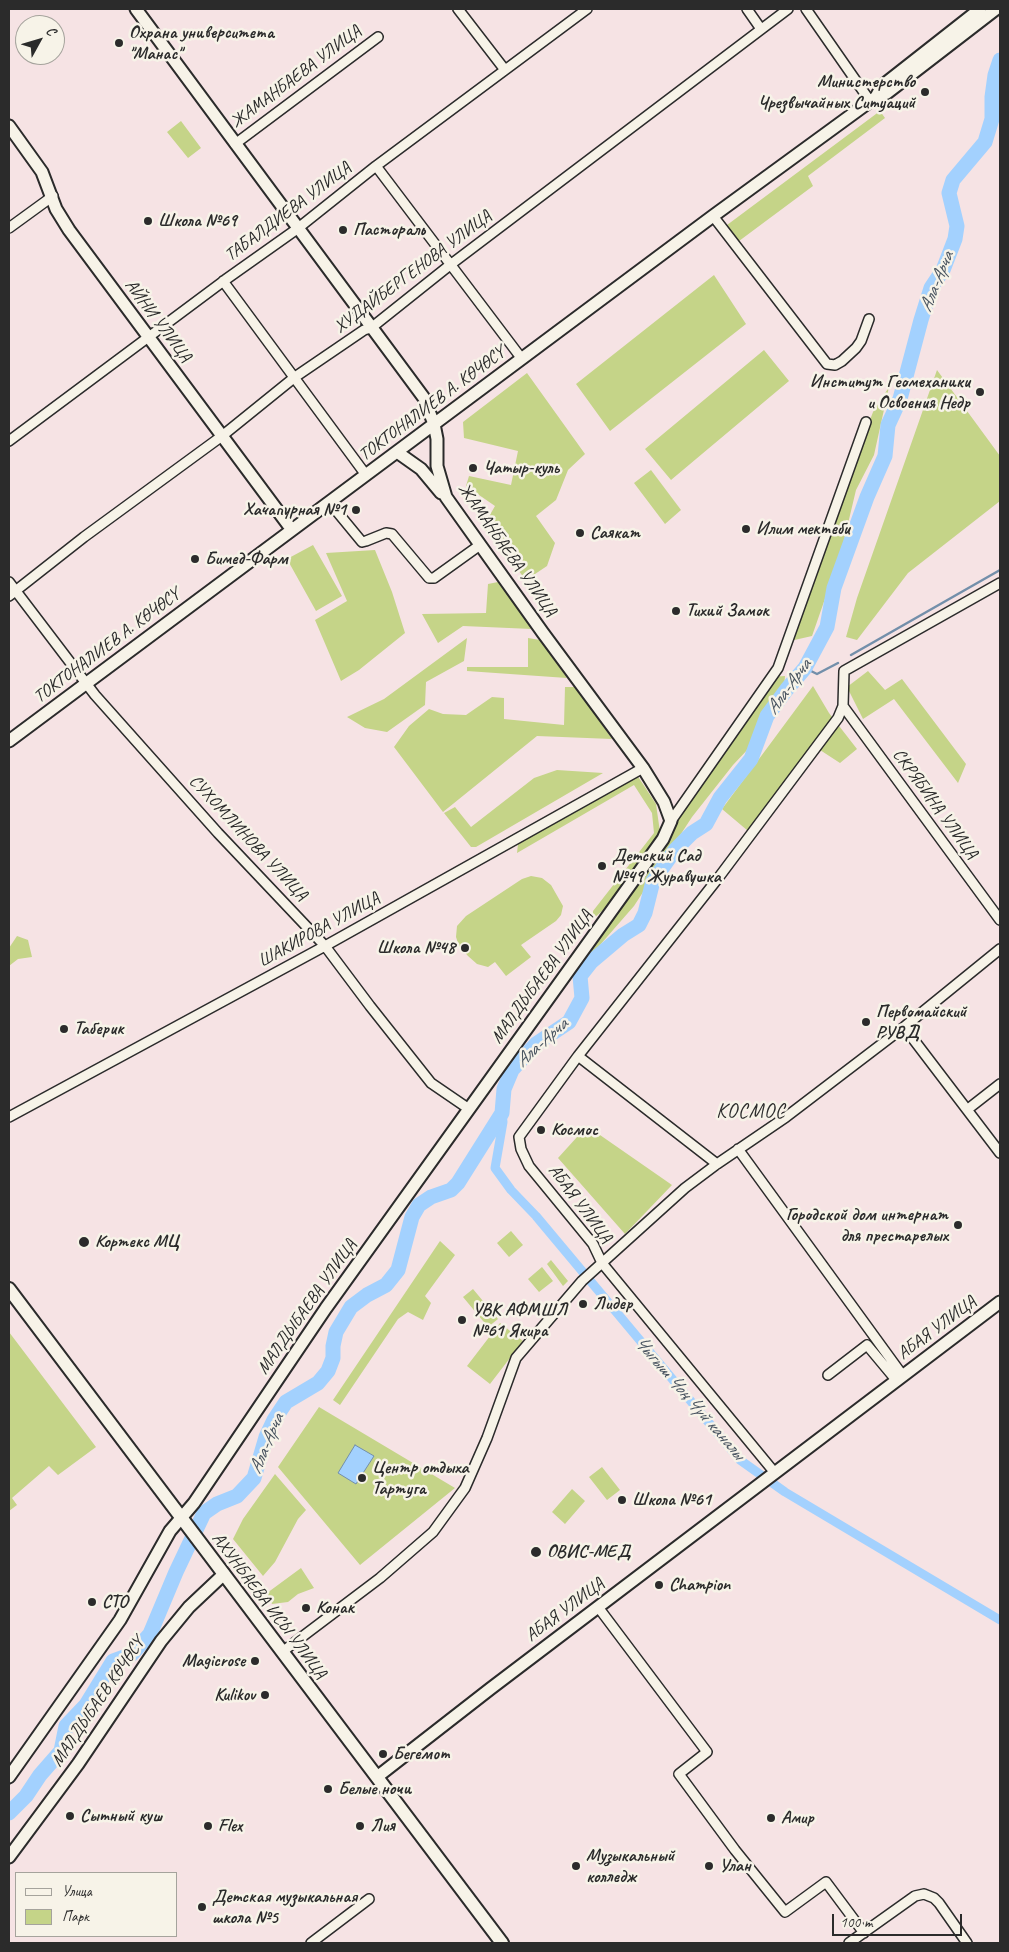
<!DOCTYPE html>
<html>
<head>
<meta charset="utf-8">
<style>
	body { margin:0 }
	#map { position:relative; width:1009px; height:1952px; overflow:hidden; background:#f6e3e4; font-family:Caveat,sans-serif }
	canvas { display:block }
	.frame { position:absolute; inset:0; border:10px solid #2b2b2b; pointer-events:none }
	.legend { position:absolute; left:15px; top:1872px; width:162px; height:65px; box-sizing:border-box; background:#f7f3e8; border:1px solid #a5a39c; margin:0; padding:6px 9px; list-style:none; font-size:15px; color:#2b2b2b }
	.legend li { display:flex; align-items:center; gap:10px; height:25px }
	.legend b { width:25px; border:1px solid #a5a39c }
	.north { position:absolute; left:15px; top:15px; width:50px; height:50px; box-sizing:border-box; background:#f7f3e8; border:1px solid #a5a39c; border-radius:50%; rotate:51deg; font-size:14px; font-weight:700; line-height:20px; text-align:center; color:#2b2b2b }
	.north::after { content:''; display:block; margin:auto; width:18px; height:22px; background:#2b2b2b; clip-path:polygon(50% 0,100% 100%,50% 72%,0 100%) }
	.scale { position:absolute; left:832px; top:1914px; width:130px; height:22px; box-sizing:border-box; border:2px solid #2b2b2b; border-top:0; padding-left:6px; font-size:15px; line-height:18px; white-space:nowrap; color:#2b2b2b; -webkit-text-stroke:4px #f7f3e8; paint-order:stroke }
</style>
</head>
<body>
<div id="map">
<canvas width="1009" height="1952"></canvas>
<div class="frame"></div>
<ul class="legend">
<li><b style="height:6px;background:#f7f3e8"></b>Улица</li>
<li><b style="height:14px;background:#c5d488"></b>Парк</li>
</ul>
<div class="north">С</div>
<div class="scale">100 m</div>
</div>
<script>
const ctx = document.querySelector('canvas').getContext('2d');
ctx.lineJoin = 'round';
function paint(path, color) { ctx.fillStyle = color; ctx.fill(path, 'evenodd'); }
const shape = rows => new Path2D(rows.map(r => 'M' + r).join(''));
function strokePath(path, color, width, dash) { ctx.strokeStyle = color; ctx.lineWidth = width; ctx.lineCap = dash ? 'butt' : 'round'; ctx.setLineDash(dash || []); ctx.stroke(path); }
function write(font, color, halo, rows, align = 'center') {
  ctx.font = font + ' Caveat,sans-serif'; ctx.lineWidth = 5; ctx.setLineDash([]); ctx.textBaseline = 'middle'; ctx.strokeStyle = halo; ctx.fillStyle = color; for (const [text, x, y, turn = 0] of rows) {
    ctx.save(); ctx.translate(x, y); ctx.rotate((+turn || 0) * Math.PI / 180); ctx.textAlign = isNaN(turn) ? turn : align; if (halo) ctx.strokeText(text, 0, 0); ctx.fillText(text, 0, 0); ctx.restore();
  }
}
paint(shape([
	[880,111,885,118,808,176,813,186,735,244,723,228],
	[181,121,201,148,188,158,167,132],
	[714,275,746,324,610,431,576,384],
	[764,350,789,381,671,480,645,449],
	[937,370,1000,456,1000,501,908,573,857,640,846,637,857,598],
	[527,373,585,454,568,470,556,500,536,516,555,543,547,566,526,580,483,527,495,506,466,486,469,476,511,485,518,451,464,438,463,422],
	[889,387,874,455,856,490,841,553,812,636,790,641,835,513,873,412],
	[651,470,681,510,665,524,634,483],
	[313,545,342,596,316,611,287,559],
	[375,550,392,592,405,633,359,670,341,681,315,620,347,601,326,553],
	[498,582,532,629,463,626,438,643,422,614,486,613,488,584],
	[467,638,464,661,426,682,425,705,387,732,365,728,347,717,384,699],
	[528,638,540,640,567,678,467,671,467,667,528,667],
	[868,671,885,690,902,679,966,764,958,783,894,699,863,719,847,687],
	[785,676,784,688,765,711,750,747,733,765,692,817,634,906,593,953,589,950,771,677],
	[813,686,829,713,857,749,840,763,820,750,754,836,722,809],
	[565,687,576,687,612,739,537,736,443,812,394,747,409,726,429,709,443,714,466,715,492,697,504,698,504,719,564,725],
	[557,770,603,773,476,847,471,847,444,813,455,807,471,827,534,778],
	[637,775,656,804,660,832,609,905,593,919,593,911,654,833,652,813,634,785,517,853,518,844],
	[531,876,542,878,551,885,563,906,561,915,556,921,521,945,531,957,506,976,495,962,488,967,477,964,468,956,459,946,456,937,457,926,466,916,522,879],
	[17,936,28,940,32,957,18,959,9,966,9,948],
	[587,1126,672,1185,625,1234,558,1158],
	[511,1231,523,1245,509,1257,497,1243],
	[440,1241,455,1255,425,1296,431,1303,423,1320,408,1312,398,1319,340,1405,333,1400],
	[551,1260,568,1281,563,1286,547,1264],
	[542,1267,553,1281,539,1292,528,1279],
	[473,1289,498,1319,488,1327,463,1297],
	[500,1323,523,1341,490,1384,467,1366],
	[9,1332,96,1447,58,1475,49,1466,12,1498,17,1505,9,1511],
	[319,1407,455,1488,360,1565,278,1467],
	[602,1467,620,1490,607,1500,589,1477],
	[275,1474,306,1510,298,1519,275,1562,263,1576,233,1539,243,1519],
	[572,1489,585,1501,565,1524,552,1512],
	[301,1568,314,1588,298,1594,288,1602,272,1604,267,1593]
]), '#c5d488');
const water = shape([
	[355,1445,374,1456,356,1484,338,1473,355,1445]
]);
paint(water, '#a3d1fe');
strokePath(water, '#738faa', 1);
strokePath(shape([
	[851,655,1000,570],
	[805,668,817,674,838,663]
]), '#738faa', 2.5);
strokePath(shape([
	[502,1113,503,1122,495,1168,511,1190,536,1216,740,1460,785,1492,1000,1620]
]), '#a3d1fe', 9);
strokePath(shape([
	[9,1813,26,1796,40,1775,61,1751,66,1726,86,1705,113,1661,132,1654,150,1634,176,1572,204,1513,217,1504,237,1496,254,1478,266,1437,274,1420,286,1402,318,1383,328,1371,333,1358,333,1346,336,1332,351,1307,367,1295,386,1285,398,1270,412,1217,419,1205,431,1197,451,1190,458,1183,502,1113,504,1089,512,1070,536,1044,569,1022,582,998,580,976,591,962,623,935,639,925,645,913,653,881,675,850,692,833,706,824,720,798,751,759,767,716,787,689,805,668,827,627,834,588,867,497,885,456,888,425,900,399,921,320,931,288,943,270,955,239,957,226,949,193,953,180,985,142,992,119,992,97,995,75,1000,60]
]), '#a3d1fe', 15);
const street = shape([
	[458,9,505,70],
	[747,9,761,29],
	[806,9,870,101],
	[235,144,378,37],
	[376,166,522,359],
	[713,216,827,364,835,365,842,361,856,348,861,341,869,319],
	[9,228,53,196],
	[223,281,366,475],
	[9,441,225,280,297,229,376,166,587,9],
	[329,502,362,542,366,541,386,533,392,534,429,578,434,578,480,545],
	[9,582,95,695,218,833,325,946,370,1006,431,1083,469,1109],
	[9,596,84,537,222,436,295,377,364,330,371,328,450,265,788,9],
	[843,706,1000,920],
	[671,821,778,668,866,422],
	[904,1027,1000,1153],
	[578,1056,717,1164],
	[968,1109,1000,1084],
	[9,1117,325,946,643,768],
	[738,1149,903,1376],
	[828,1375,867,1345,897,1381],
	[775,1473,602,1263,593,1244,529,1166,521,1149,519,1137,578,1056,719,877,838,718,843,706,844,671,1000,583],
	[598,1607,707,1752,679,1774,735,1850,785,1912,826,1882,864,1933],
	[282,1652,380,1578,433,1532,465,1488,487,1438,516,1358,582,1281,685,1188,717,1164,786,1117,904,1027,1000,949],
	[311,1943,369,1899],
	[849,1943,915,1896,924,1894,934,1898,939,1903,967,1943]
]);
const secondary = shape([
	[876,97,882,86,980,9],
	[9,126,42,172,56,209,69,230,292,530],
	[397,452,421,469,441,493],
	[9,741,713,216,876,97,887,93,996,9],
	[9,1777,120,1620,170,1531,194,1503,326,1308,663,839,671,821,664,802,643,768,543,633,446,497,437,466,437,439,434,424,424,398,136,9],
	[377,1777,490,1689,1000,1302],
	[9,1857,78,1764,161,1641,189,1607,224,1574]
]);
const primary = shape([
	[9,1289,502,1943]
]);
strokePath(street, '#2b2b2b', 12);
strokePath(secondary, '#2b2b2b', 15);
strokePath(primary, '#2b2b2b', 16);
strokePath(street, '#f7f3e8', 9);
strokePath(secondary, '#f7f3e8', 11);
strokePath(primary, '#f7f3e8', 12);
for (const [x, y, r, color] of [
	[119,43,5,"#2b2b2b"],
	[925,92,5,"#2b2b2b"],
	[148,221,5,"#2b2b2b"],
	[343,230,5,"#2b2b2b"],
	[980,392,5,"#2b2b2b"],
	[473,468,5,"#2b2b2b"],
	[356,510,5,"#2b2b2b"],
	[746,529,5,"#2b2b2b"],
	[580,533,5,"#2b2b2b"],
	[195,559,5,"#2b2b2b"],
	[676,611,5,"#2b2b2b"],
	[602,866,5,"#2b2b2b"],
	[465,948,5,"#2b2b2b"],
	[866,1022,5,"#2b2b2b"],
	[64,1029,5,"#2b2b2b"],
	[541,1130,5,"#2b2b2b"],
	[958,1225,5,"#2b2b2b"],
	[84,1242,6,"#2b2b2b"],
	[583,1304,5,"#2b2b2b"],
	[462,1320,5,"#2b2b2b"],
	[362,1478,5,"#2b2b2b"],
	[622,1500,5,"#2b2b2b"],
	[536,1552,6,"#2b2b2b"],
	[659,1585,5,"#2b2b2b"],
	[92,1602,5,"#2b2b2b"],
	[306,1608,5,"#2b2b2b"],
	[255,1661,5,"#2b2b2b"],
	[265,1695,5,"#2b2b2b"],
	[383,1754,5,"#2b2b2b"],
	[328,1789,5,"#2b2b2b"],
	[70,1816,5,"#2b2b2b"],
	[771,1818,5,"#2b2b2b"],
	[208,1826,5,"#2b2b2b"],
	[360,1826,5,"#2b2b2b"],
	[576,1866,5,"#2b2b2b"],
	[709,1866,5,"#2b2b2b"],
	[202,1907,5,"#2b2b2b"]
]) { const dot = new Path2D(); dot.arc(x, y, r, 0, 2 * Math.PI); ctx.fillStyle = color; ctx.fill(dot); strokePath(dot, '#f7f3e8', 2); }
write('bold 18px', '#2b2b2b', '#f7f3e8', [
	["Охрана университета",129,33],
	["\"Манас\"",129,54],
	["Министерство",915,82,"right"],
	["Чрезвычайных Ситуаций",915,103,"right"],
	["Школа №69",158,221],
	["Пастораль",353,230],
	["Институт Геомеханики",970,382,"right"],
	["и Освоения Недр",970,403,"right"],
	["Чатыр-куль",483,468],
	["Хачапурная №1",346,510,"right"],
	["Илим мектеби",756,529],
	["Саякат",590,533],
	["Бимед-Фарм",205,559],
	["Тихий Замок",686,611],
	["Детский Сад",612,856],
	["№49 Журавушка",612,877],
	["Школа №48",455,948,"right"],
	["Первомайский",876,1012],
	["РУВД",876,1033],
	["Таберик",74,1029],
	["Космос",551,1130],
	["Городской дом интернат",948,1215,"right"],
	["для престарелых",948,1236,"right"],
	["Кортекс МЦ",95,1242],
	["Лидер",593,1304],
	["УВК АФМШЛ",472,1310],
	["№61 Якира",472,1331],
	["Центр отдыха",372,1468],
	["Тартуга",372,1489],
	["Школа №61",632,1500],
	["ОВИС-МЕД",547,1552],
	["Champion",669,1585],
	["CTO",102,1602],
	["Конак",316,1608],
	["Magicrose",245,1661,"right"],
	["Kulikov",255,1695,"right"],
	["Бегемот",393,1754],
	["Белые ночи",338,1789],
	["Сытный куш",80,1816],
	["Амир",781,1818],
	["Flex",218,1826],
	["Лия",370,1826],
	["Музыкальный",586,1856],
	["колледж",586,1877],
	["Улан",719,1866],
	["Детская музыкальная",212,1897],
	["школа №5",212,1918]
], 'left');
write('18px', '#2b2b2b', '#f7f3e8', [
	["ЖАМАНБАЕВА УЛИЦА",296,77,-37],
	["ТАБАЛДИЕВА УЛИЦА",288,212,-37],
	["ХУДАЙБЕРГЕНОВА УЛИЦА",413,272,-37],
	["АЙНИ УЛИЦА",158,321,53],
	["ТОКТОНАЛИЕВ А. КӨЧӨСҮ",432,404,-37],
	["ЖАМАНБАЕВА УЛИЦА",507,550,55],
	["ТОКТОНАЛИЕВ А. КӨЧӨСҮ",107,646,-37],
	["СКРЯБИНА УЛИЦА",935,804,54],
	["СУХОМЛИНОВА УЛИЦА",248,838,47],
	["ШАКИРОВА УЛИЦА",319,930,-29],
	["МАЛДЫБАЕВА УЛИЦА",542,977,-54],
	["АБАЯ УЛИЦА",580,1204,53],
	["МАЛДЫБАЕВА УЛИЦА",307,1307,-55],
	["АБАЯ УЛИЦА",937,1328,-37],
	["АХУНБАЕВА ИСЫ УЛИЦА",269,1606,53],
	["АБАЯ УЛИЦА",565,1610,-37],
	["МАЛДЫБАЕВ КӨЧӨСҮ",98,1702,-56]
]);
write('italic 19px', '#495460', '#f7f3e8', [
	["Ала-Арча",937,282,-68],
	["Ала-Арча",789,687,-54],
	["Ала-Арча",542,1043,-42],
	["Чыгыш Чоң Чүй каналы",689,1398,49],
	["Ала-Арча",267,1444,-67]
]);
ctx.letterSpacing = '1px';
write('20px', '#2b2b2b', '#f7f3e8', [
	["КОСМОС",751,1112]
]);
ctx.letterSpacing = '0px';
</script>
</body>
</html>
